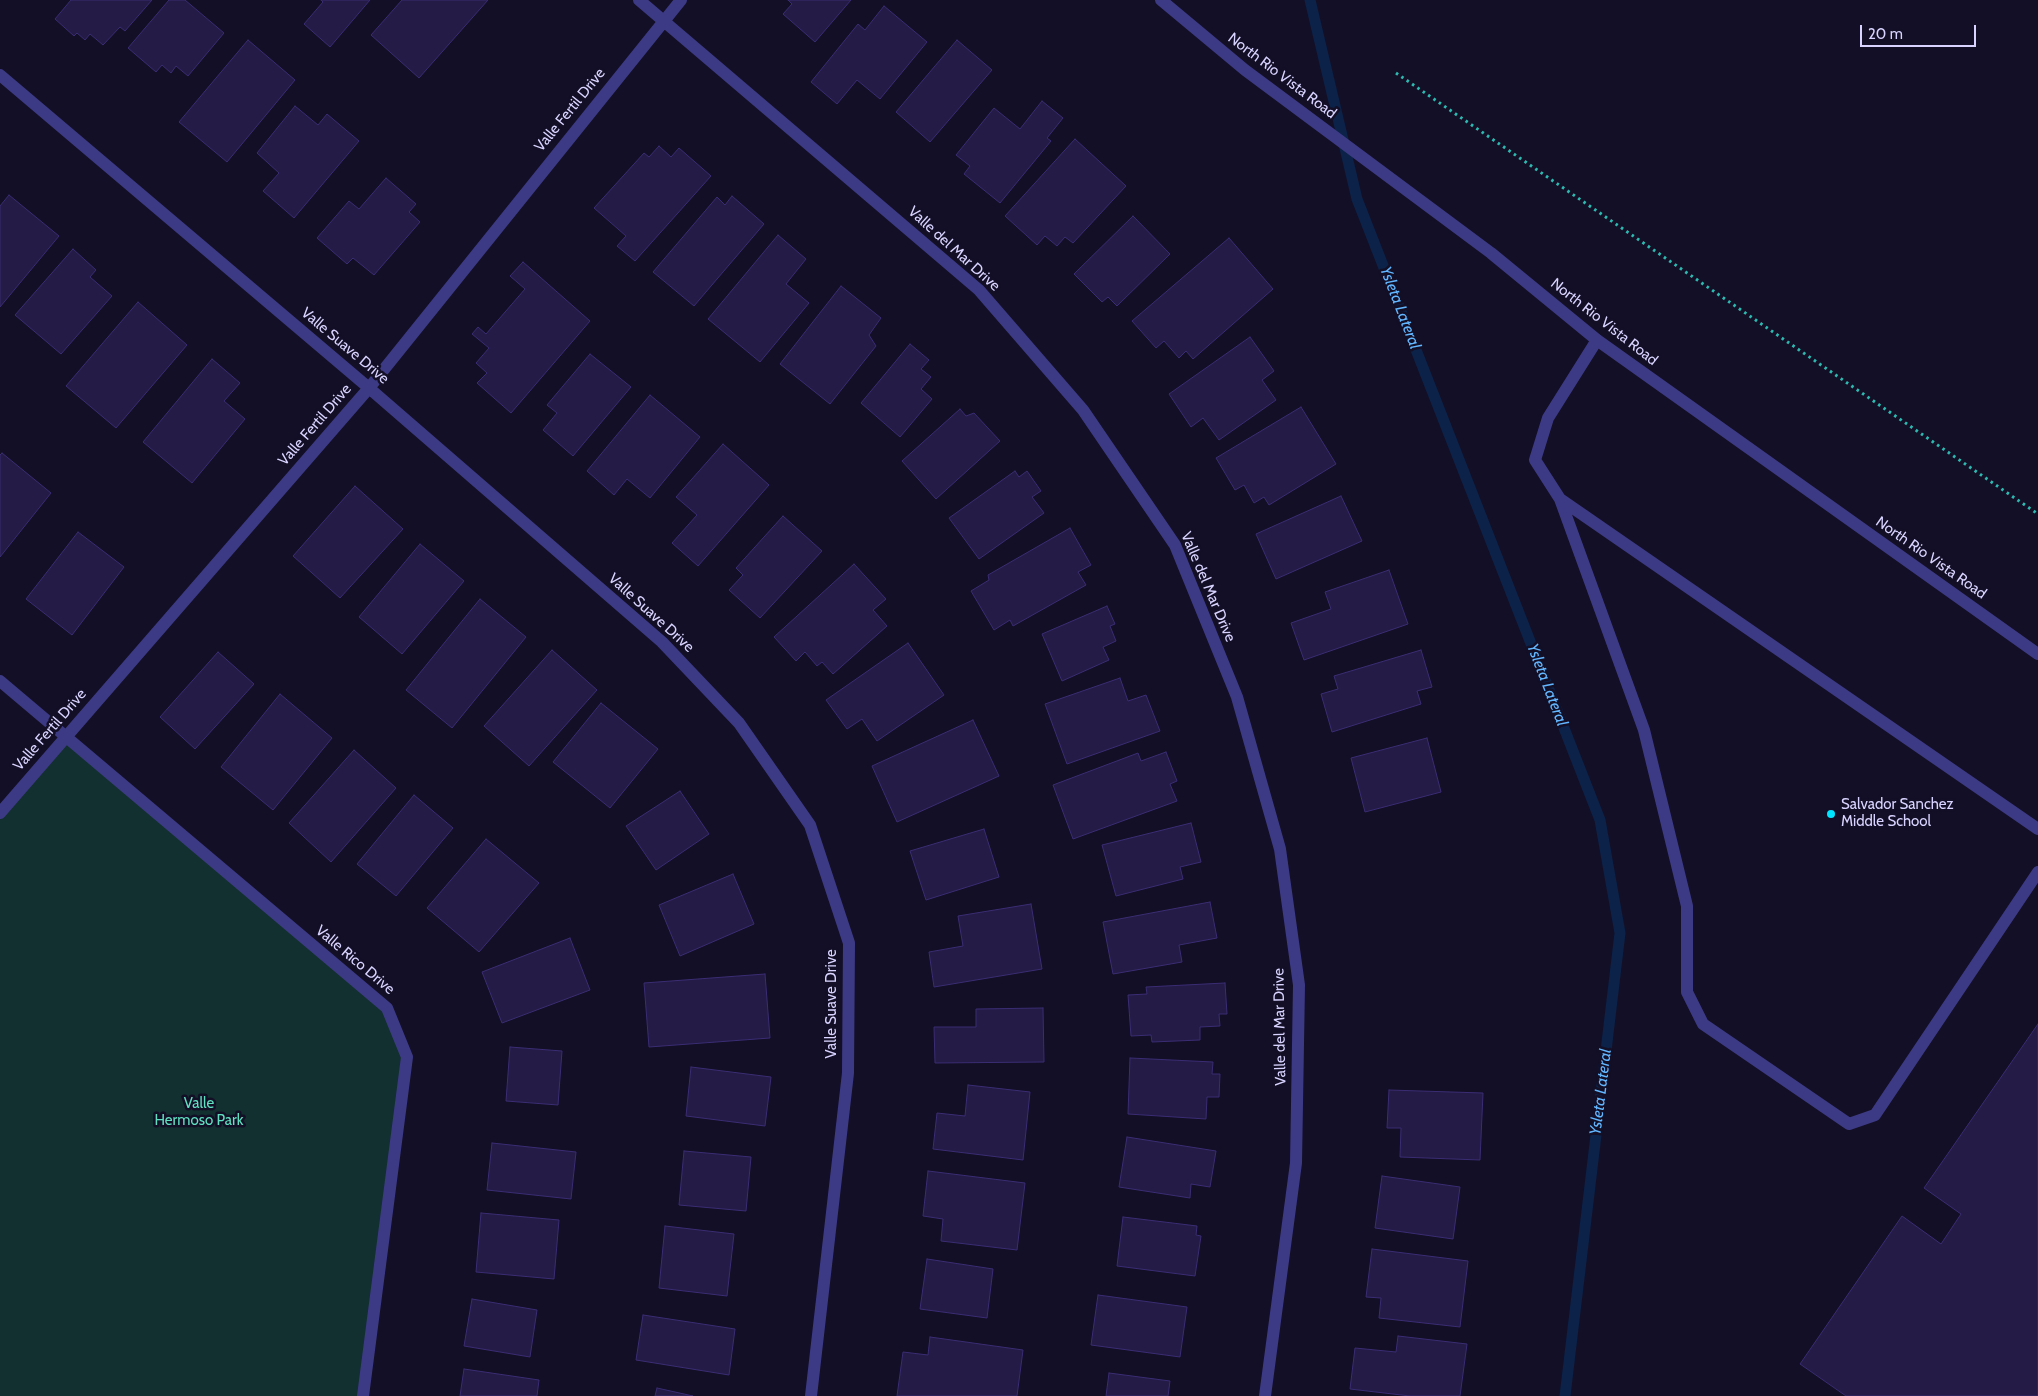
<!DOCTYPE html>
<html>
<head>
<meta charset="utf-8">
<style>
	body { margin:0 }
	#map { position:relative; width:2038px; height:1396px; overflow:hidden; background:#130f26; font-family:Cabin,sans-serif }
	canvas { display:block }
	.scale { position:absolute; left:1860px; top:25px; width:116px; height:22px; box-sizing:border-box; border:2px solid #d9d4ff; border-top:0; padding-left:6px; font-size:15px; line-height:18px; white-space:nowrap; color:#d9d4ff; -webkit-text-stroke:4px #130f26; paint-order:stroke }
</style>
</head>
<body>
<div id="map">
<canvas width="2038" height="1396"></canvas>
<div class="scale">20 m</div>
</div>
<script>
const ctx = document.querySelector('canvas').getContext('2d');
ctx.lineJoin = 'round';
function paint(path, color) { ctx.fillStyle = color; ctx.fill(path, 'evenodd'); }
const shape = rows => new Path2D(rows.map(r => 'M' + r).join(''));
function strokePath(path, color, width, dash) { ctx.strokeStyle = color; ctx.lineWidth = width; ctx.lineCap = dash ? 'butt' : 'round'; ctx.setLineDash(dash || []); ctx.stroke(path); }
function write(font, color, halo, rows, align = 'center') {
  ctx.font = font + ' Cabin,sans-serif'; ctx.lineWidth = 5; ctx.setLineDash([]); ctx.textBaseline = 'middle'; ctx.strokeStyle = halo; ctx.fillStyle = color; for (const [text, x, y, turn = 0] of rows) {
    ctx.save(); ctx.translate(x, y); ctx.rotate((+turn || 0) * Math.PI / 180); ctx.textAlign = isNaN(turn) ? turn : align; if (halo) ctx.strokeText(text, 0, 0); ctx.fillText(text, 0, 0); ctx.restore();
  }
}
paint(shape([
	[65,737,387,1009,407,1057,363,1396,0,1396,0,813]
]), '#12302f');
strokePath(shape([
	[1310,0,1357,199,1600,820,1620,933,1565,1396]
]), '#0c2248', 11);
const building = shape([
	[71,0,152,0,125,31,120,27,103,45,90,34,85,40,77,33,74,36,55,19,71,0],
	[169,0,185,0,224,33,188,76,176,66,171,73,162,65,156,72,128,48,169,0],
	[321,0,370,0,330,47,304,24,323,2,321,0],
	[402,0,488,0,419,78,371,35,402,0],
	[788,0,851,0,815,42,783,14,792,4,788,0],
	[884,6,927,42,880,99,857,80,837,104,811,82,858,24,865,30,884,6],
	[248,40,295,80,227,162,179,122,248,40],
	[957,40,992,70,930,142,896,112,957,40],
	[1042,101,1063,118,1047,138,1051,141,1000,203,964,174,970,166,956,155,994,108,1020,129,1042,101],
	[295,106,318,125,327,114,359,141,294,218,263,191,279,173,257,153,295,106],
	[1075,139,1126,186,1073,243,1065,237,1057,246,1045,236,1037,245,1005,216,1075,139],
	[659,146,671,157,679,148,711,176,635,261,617,246,626,236,594,208,644,153,649,157,659,146],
	[386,178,416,204,409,212,420,222,374,275,353,258,347,264,317,238,349,201,359,209,386,178],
	[9,195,59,236,0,307,0,206,9,195],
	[732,196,764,224,694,306,653,272,717,197,725,205,732,196],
	[1133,216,1170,254,1117,306,1108,297,1102,302,1074,274,1133,216],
	[778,235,806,259,786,284,809,303,760,362,708,319,778,235],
	[1229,238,1273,289,1193,359,1186,351,1179,358,1164,341,1156,348,1132,321,1229,238],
	[73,249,96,270,90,277,112,296,61,354,15,315,73,249],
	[523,262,590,321,511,413,477,383,487,373,476,363,489,348,472,334,478,327,486,334,525,289,510,276,523,262],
	[841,286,881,318,869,335,876,346,830,404,780,364,841,286],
	[138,302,187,345,116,428,66,386,138,302],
	[1250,337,1274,371,1262,380,1276,400,1219,440,1203,418,1191,427,1169,394,1250,337],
	[910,344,929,360,921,369,931,377,921,389,932,399,900,437,861,403,910,344],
	[590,354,631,387,573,456,543,430,557,413,547,405,590,354],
	[212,359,240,383,224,401,245,419,192,483,143,442,212,359],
	[650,395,700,437,650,498,627,479,614,495,587,471,650,395],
	[1301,407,1336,464,1269,505,1264,497,1254,503,1244,485,1235,490,1216,458,1301,407],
	[960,409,966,416,974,413,1000,441,936,499,902,461,960,409],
	[723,444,769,485,698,566,672,543,697,515,676,497,723,444],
	[2,453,51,493,0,557,0,455,2,453],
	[1015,471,1019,477,1027,471,1041,491,1032,497,1044,513,979,559,949,518,1015,471],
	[355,486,403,529,340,598,293,556,355,486],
	[1341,496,1362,541,1276,579,1256,534,1341,496],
	[783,516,822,551,760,618,729,590,743,575,736,568,783,516],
	[1070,528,1091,565,1078,572,1086,585,1013,626,1010,620,994,630,971,591,989,580,988,575,1070,528],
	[78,532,124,567,72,635,26,599,78,532],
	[420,544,464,581,402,654,359,617,420,544],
	[854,564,886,599,873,610,887,626,833,674,822,662,817,666,805,652,796,661,774,637,854,564],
	[1389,570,1408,624,1304,660,1291,623,1331,609,1325,592,1389,570],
	[480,599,526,637,452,728,406,690,480,599],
	[1107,606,1115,624,1110,626,1116,641,1103,647,1109,660,1062,681,1042,634,1107,606],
	[908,643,944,695,877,741,862,719,847,729,826,700,908,643],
	[552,650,597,690,529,766,484,726,552,650],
	[1421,650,1432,687,1417,691,1421,704,1332,732,1321,694,1338,689,1334,676,1421,650],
	[218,652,254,684,195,749,160,717,218,652],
	[1120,678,1128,701,1146,695,1160,731,1067,764,1045,704,1120,678],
	[280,694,332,738,273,810,221,767,280,694],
	[601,703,658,749,610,808,553,762,601,703],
	[973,720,999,776,897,822,872,766,973,720],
	[1427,738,1441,792,1365,812,1351,758,1427,738],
	[354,750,396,788,331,862,289,823,354,750],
	[1166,752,1177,781,1170,784,1177,801,1073,839,1053,785,1138,753,1141,761,1166,752],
	[680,791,709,834,656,870,626,826,680,791],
	[414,795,453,828,396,896,357,864,414,795],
	[1191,823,1201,862,1180,867,1183,879,1116,896,1102,845,1191,823],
	[984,829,999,877,926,900,910,851,984,829],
	[486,839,539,883,479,952,427,908,486,839],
	[733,874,754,924,680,956,659,905,733,874],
	[1210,902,1217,938,1179,945,1182,962,1113,974,1103,922,1210,902],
	[1031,904,1042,969,934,987,929,952,963,946,958,916,1031,904],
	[570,938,590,990,502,1023,482,972,570,938],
	[765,974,770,1038,649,1047,644,983,765,974],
	[1225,983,1227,1014,1219,1014,1220,1026,1200,1027,1200,1040,1152,1042,1151,1035,1131,1036,1128,995,1147,994,1146,987,1225,983],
	[1043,1008,1044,1062,935,1063,934,1027,976,1027,976,1009,1043,1008],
	[2038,1024,2038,1396,1846,1396,1800,1364,1902,1216,1941,1244,1961,1214,1924,1188,2038,1024],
	[510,1047,562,1051,558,1105,506,1101,510,1047],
	[1130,1058,1213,1062,1212,1074,1220,1074,1219,1097,1207,1097,1206,1119,1128,1114,1130,1058],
	[691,1067,771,1077,765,1126,686,1116,691,1067],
	[968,1085,1030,1092,1023,1160,933,1149,937,1113,965,1116,968,1085],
	[1389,1090,1483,1093,1480,1160,1400,1157,1401,1128,1387,1128,1389,1090],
	[1127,1137,1216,1151,1210,1187,1191,1184,1190,1198,1119,1187,1127,1137],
	[492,1143,576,1152,571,1199,487,1190,492,1143],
	[684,1151,751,1157,746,1211,679,1205,684,1151],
	[928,1171,1025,1183,1017,1250,941,1241,943,1219,923,1216,928,1171],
	[1382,1176,1460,1187,1453,1239,1375,1228,1382,1176],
	[481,1213,559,1220,554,1279,476,1272,481,1213],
	[1123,1217,1197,1226,1196,1235,1201,1236,1195,1276,1117,1266,1123,1217],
	[665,1226,734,1234,727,1296,659,1288,665,1226],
	[1372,1249,1468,1261,1460,1327,1379,1318,1381,1298,1366,1297,1372,1249],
	[927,1259,993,1269,987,1318,920,1309,927,1259],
	[1098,1295,1187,1307,1180,1357,1091,1345,1098,1295],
	[472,1299,537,1310,530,1357,464,1346,472,1299],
	[643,1315,735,1329,729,1375,636,1360,643,1315],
	[1398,1336,1467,1344,1460,1396,1410,1396,1350,1389,1355,1348,1396,1352,1398,1336],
	[930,1337,1023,1350,1017,1396,897,1396,903,1352,928,1355,930,1337],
	[464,1369,539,1380,537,1396,460,1396,464,1369],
	[1109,1373,1170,1381,1168,1396,1106,1396,1109,1373],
	[657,1388,693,1396,655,1396,657,1388]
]);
paint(building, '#241b47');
strokePath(building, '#3b2d73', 1);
strokePath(shape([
	[1396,73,2038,514]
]), '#2fb8b0', 3, [2.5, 4]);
strokePath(shape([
	[1597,340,1548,418,1535,460,1560,499,2038,829],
	[1560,499,1644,730,1687,906,1687,992,1703,1024,1849,1124,1875,1115,2038,872]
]), '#3d3a85', 12);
strokePath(shape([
	[639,0,979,290,1083,410,1175,545,1237,697,1280,849,1299,985,1296,1163,1265,1396],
	[0,75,369,388,662,642,739,723,810,825,849,943,848,1073,811,1396],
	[0,681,387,1008,407,1057,363,1396],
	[0,813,369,388,681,0]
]), '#3d3a85', 12);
strokePath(shape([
	[1161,0,1245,70,1491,253,1597,340,2038,654]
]), '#3d3a85', 12);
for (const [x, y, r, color] of [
	[1831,814,5,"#00e5ff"]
]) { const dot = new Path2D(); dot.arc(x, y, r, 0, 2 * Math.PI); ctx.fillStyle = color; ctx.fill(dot); strokePath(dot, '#130f26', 2); }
write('15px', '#d9d4ff', '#130f26', [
	["North Rio Vista Road",1282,76,37],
	["Valle Fertil Drive",570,110,-51],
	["Valle del Mar Drive",954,249,42],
	["North Rio Vista Road",1604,322,38],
	["Valle Suave Drive",345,346,40],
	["Valle Fertil Drive",315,425,-49],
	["North Rio Vista Road",1931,558,35],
	["Valle del Mar Drive",1208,587,67],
	["Valle Suave Drive",651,613,42],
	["Valle Fertil Drive",50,730,-49],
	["Valle Rico Drive",355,960,40],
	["Valle Suave Drive",832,1004,-90],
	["Valle del Mar Drive",1280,1027,-91]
]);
write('15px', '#d9d4ff', '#130f26', [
	["Salvador Sanchez",1841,805],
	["Middle School",1841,822]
], 'left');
write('15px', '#5fe0c0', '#130f26', [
	["Valle",199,1104],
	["Hermoso Park",199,1121]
]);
write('italic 16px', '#62b6ff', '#130f26', [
	["Ysleta Lateral",1400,308,69],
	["Ysleta Lateral",1547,685,69],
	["Ysleta Lateral",1601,1092,-83]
]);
</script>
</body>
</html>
